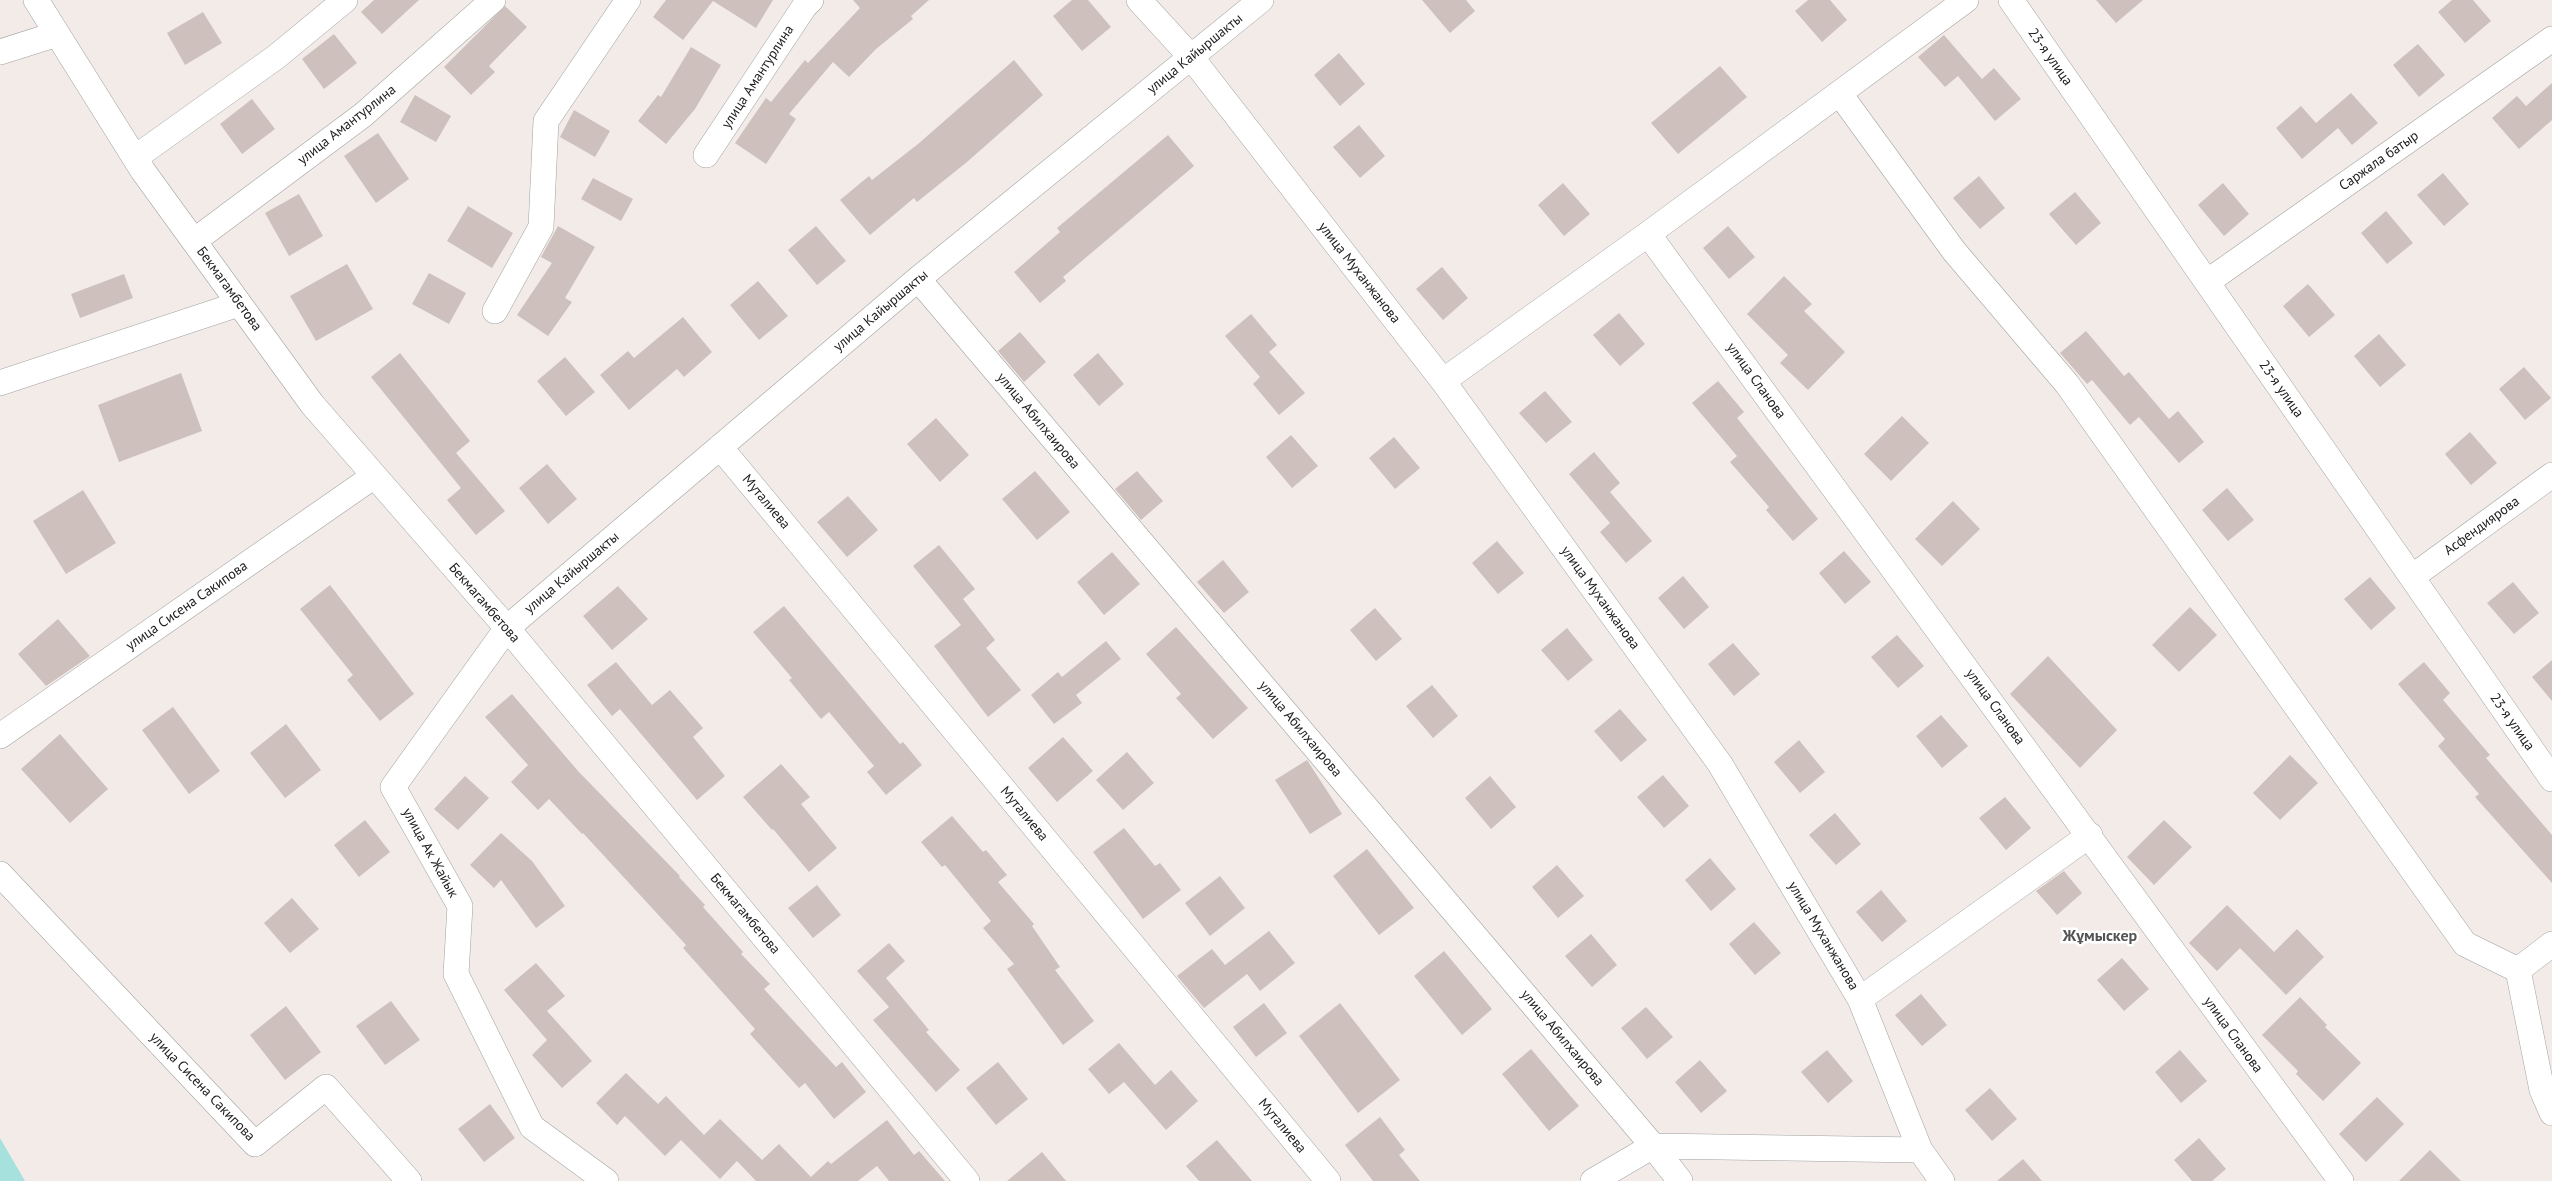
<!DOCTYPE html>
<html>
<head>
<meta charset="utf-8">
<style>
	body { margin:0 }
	canvas { display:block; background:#f2ebe7 }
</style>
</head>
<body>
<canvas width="2552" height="1181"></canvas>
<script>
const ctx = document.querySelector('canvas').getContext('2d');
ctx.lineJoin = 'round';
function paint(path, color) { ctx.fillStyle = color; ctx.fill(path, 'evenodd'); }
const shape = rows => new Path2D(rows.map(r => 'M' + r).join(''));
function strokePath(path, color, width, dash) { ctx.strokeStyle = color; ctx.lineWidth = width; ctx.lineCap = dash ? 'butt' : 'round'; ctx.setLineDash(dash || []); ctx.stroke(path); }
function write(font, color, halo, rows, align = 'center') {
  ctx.font = font + ' "PT Sans",sans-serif'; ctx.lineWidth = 5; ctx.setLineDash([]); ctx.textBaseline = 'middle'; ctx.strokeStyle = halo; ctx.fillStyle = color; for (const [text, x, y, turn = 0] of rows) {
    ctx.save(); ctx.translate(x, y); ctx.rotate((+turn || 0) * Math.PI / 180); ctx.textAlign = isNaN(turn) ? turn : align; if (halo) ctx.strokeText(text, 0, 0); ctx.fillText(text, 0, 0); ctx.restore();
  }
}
paint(shape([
	[0,1138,25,1181,0,1181]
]), '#a6e1dd');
paint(shape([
	[374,0,419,0,382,34,361,12],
	[666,0,773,0,756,28,713,1,683,40,653,17],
	[853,0,929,0,911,16,913,19,876,49,849,77,833,62,789,114,796,119,766,164,735,143,766,98,771,102,805,60,808,63,860,8],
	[1072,0,1088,0,1111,27,1082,51,1053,16],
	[1422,0,1466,0,1475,11,1450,33],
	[1808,0,1830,0,1847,20,1822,42,1795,11],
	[2096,0,2143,0,2116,23],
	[2452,0,2473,0,2491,21,2465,43,2438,12],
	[505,6,527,27,489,66,495,72,471,95,444,67],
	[203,12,222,43,185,65,167,33],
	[334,34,357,63,324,89,302,59],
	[1944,35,1982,79,1994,68,2021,99,1995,121,1958,76,1945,87,1918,57],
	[2418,44,2445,75,2419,97,2393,65],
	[691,47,721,65,695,109,666,144,638,121,658,95,661,97],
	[1339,53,1365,84,1340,106,1314,75],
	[1014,60,1043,95,967,162,917,202,914,198,870,235,840,200,869,176,872,180,918,144],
	[1720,66,1747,97,1678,154,1651,123],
	[2552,83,2552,120,2519,149,2492,118,2517,96,2526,106],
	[2351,93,2378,123,2352,145,2338,128,2302,159,2276,128,2301,106,2316,123],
	[415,95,451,116,436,142,400,122],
	[252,99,275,129,242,154,220,124],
	[574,110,610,131,595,157,560,137],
	[1359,125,1385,156,1360,178,1333,147],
	[378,133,409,179,376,203,344,156],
	[1168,135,1194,166,1063,277,1066,281,1040,303,1014,272,1060,232,1057,228],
	[2443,173,2469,204,2444,226,2417,195],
	[1979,176,2005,208,1980,229,1953,198],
	[593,178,633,199,621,221,581,199],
	[1563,183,1590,214,1564,236,1538,205],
	[2223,183,2249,214,2224,236,2198,205],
	[2075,192,2101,223,2076,245,2049,214],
	[299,194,323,236,289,256,265,213],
	[468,206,513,233,492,268,447,241],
	[2386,211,2413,243,2387,264,2361,233],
	[558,226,595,247,565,298,572,302,548,336,517,315,552,263,541,257],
	[816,226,846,261,817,285,788,250],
	[1728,226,1755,257,1729,279,1703,248],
	[347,264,373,309,316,341,290,296],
	[1442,267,1468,298,1443,320,1416,289],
	[429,273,466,293,449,324,412,304],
	[124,274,133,298,80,318,71,294],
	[1784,276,1812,304,1804,311,1845,352,1808,390,1780,363,1788,355,1747,314],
	[758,281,788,316,759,340,730,305],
	[2308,284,2335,315,2309,337,2283,306],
	[1619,313,1645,344,1620,366,1593,335],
	[1251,314,1277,345,1269,352,1305,393,1279,415,1253,384,1260,377,1225,336],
	[683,317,712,352,684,377,677,369,629,410,600,375,628,351,634,358],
	[2086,331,2124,376,2129,372,2169,419,2178,411,2204,442,2179,463,2139,417,2130,425,2092,380,2087,384,2060,353],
	[1020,332,1046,362,1024,382,998,351],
	[2379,334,2406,365,2380,387,2354,356],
	[400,353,470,441,456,453,505,511,476,535,447,500,461,488,371,377],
	[1098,353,1124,384,1099,406,1073,375],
	[565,357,595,392,566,416,537,381],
	[2524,367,2551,398,2525,420,2499,389],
	[181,373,202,431,119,462,98,405],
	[1718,381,1744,412,1737,418,1818,519,1793,541,1766,510,1769,507,1730,462,1737,456,1692,403],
	[1545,391,1572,422,1546,443,1519,413],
	[1902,416,1929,443,1891,481,1864,454],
	[936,418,969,455,940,482,907,444],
	[2470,432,2497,463,2471,485,2445,454],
	[1291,435,1318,466,1292,488,1266,457],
	[1394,437,1420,468,1395,489,1369,458],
	[1594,452,1620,483,1610,492,1652,541,1626,563,1600,532,1610,523,1569,474],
	[547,464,577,499,548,524,519,488],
	[1035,471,1070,512,1037,540,1002,499],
	[1137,471,1163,501,1141,520,1115,489],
	[2227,488,2254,520,2228,541,2202,510],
	[83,490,116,543,66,574,33,521],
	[848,496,878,530,847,557,817,522],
	[1953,501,1980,529,1942,566,1915,539],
	[1497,541,1524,573,1498,594,1472,563],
	[939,545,975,589,963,599,995,640,986,648,1021,690,988,717,934,646,961,625,913,566],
	[1844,551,1871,582,1845,604,1819,573],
	[1112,552,1140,584,1104,615,1077,582],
	[1223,560,1249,592,1224,613,1197,582],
	[1683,576,1709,607,1684,629,1658,598],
	[2370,577,2396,608,2371,630,2344,599],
	[2513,582,2539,613,2514,634,2487,603],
	[330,585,414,694,380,721,347,680,353,675,300,609],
	[618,586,648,619,612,650,583,616],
	[784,606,900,744,903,742,922,765,886,795,867,772,874,766,829,712,821,719,789,680,792,678,753,632],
	[2190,607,2217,635,2179,672,2152,645],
	[1375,608,1402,639,1376,661,1350,630],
	[58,619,90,656,46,686,18,654],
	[1176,627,1248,708,1213,739,1176,698,1181,694,1146,654],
	[1567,628,1593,660,1568,681,1541,650],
	[1897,635,1924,666,1898,688,1871,657],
	[1106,641,1121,659,1076,695,1082,703,1054,724,1031,695,1058,672,1062,677],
	[1733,643,1760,674,1734,696,1708,664],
	[2048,656,2117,730,2080,768,2010,694],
	[2552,660,2552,701,2532,677],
	[616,662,652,705,670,690,703,728,693,737,725,776,697,800,620,709,612,716,587,685],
	[2424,662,2450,693,2443,700,2490,755,2486,758,2552,835,2552,883,2475,797,2479,794,2438,746,2445,739,2398,684],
	[1432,685,1458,716,1433,738,1406,706],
	[512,694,578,771,680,876,679,877,705,905,703,907,743,952,741,954,770,984,764,989,836,1067,842,1062,866,1092,834,1119,805,1083,799,1088,750,1034,755,1029,683,948,686,945,583,833,582,834,549,799,538,810,511,782,528,765,485,717],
	[173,707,220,771,189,794,142,730],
	[1620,709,1647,740,1621,762,1594,731],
	[1941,715,1968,746,1942,768,1916,736],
	[286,724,321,770,285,798,250,753],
	[60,734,108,789,70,823,21,769],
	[1063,737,1093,771,1057,802,1028,768],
	[1799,740,1825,772,1800,793,1774,762],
	[1127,752,1154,783,1123,810,1096,780],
	[2290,755,2318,783,2280,820,2253,793],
	[1307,760,1342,814,1310,834,1275,780],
	[781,764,810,797,801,804,837,848,809,872,773,829,772,830,743,797],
	[1663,775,1689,806,1664,828,1637,797],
	[465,776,489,798,458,830,434,809],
	[1490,776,1516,807,1491,829,1465,798],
	[2005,797,2031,828,2006,850,1979,818],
	[1835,813,1861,844,1836,865,1809,835],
	[952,816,983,852,986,850,1007,875,998,882,1034,924,1032,926,1060,967,1055,970,1094,1021,1063,1045,1007,969,1014,964,983,928,991,921,945,865,942,867,921,842],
	[365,820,390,852,359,877,334,845],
	[2164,820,2192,847,2154,885,2127,857],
	[1124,828,1155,866,1160,863,1181,890,1143,919,1093,852],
	[501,833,532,861,565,906,536,928,501,880,494,888,470,865],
	[1367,849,1414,908,1379,935,1333,876],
	[1710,858,1736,889,1711,911,1685,880],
	[1557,865,1584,896,1558,918,1532,887],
	[2064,871,2082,893,2057,915,2036,891],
	[1220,876,1245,908,1210,936,1185,903],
	[817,885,841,915,813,938,788,908],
	[1881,890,1907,921,1882,942,1856,912],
	[292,898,319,929,290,953,264,923],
	[2227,905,2274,952,2297,929,2324,957,2286,995,2240,948,2217,971,2189,943],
	[1754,922,1781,953,1755,975,1729,944],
	[1269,931,1295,963,1260,991,1247,974,1204,1008,1177,976,1212,949,1225,965],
	[1591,934,1617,965,1592,987,1565,956],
	[889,943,905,961,886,978,929,1030,926,1032,960,1070,936,1092,873,1020,889,1007,857,971],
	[1444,951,1492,1009,1462,1035,1414,976],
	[2122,958,2149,989,2124,1011,2097,980],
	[536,963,565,996,547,1011,592,1061,562,1088,532,1055,547,1040,504,990],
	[1921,994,1947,1025,1922,1046,1895,1015],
	[2300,997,2327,1025,2325,1027,2361,1063,2323,1101,2296,1074,2298,1071,2262,1035],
	[391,1001,420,1040,385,1065,356,1026],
	[1264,1003,1287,1033,1256,1057,1233,1027],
	[1340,1003,1400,1080,1358,1113,1299,1036],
	[286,1006,321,1052,285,1080,250,1035],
	[1646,1007,1673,1037,1647,1059,1621,1028],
	[1119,1043,1155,1085,1171,1070,1198,1101,1166,1130,1124,1082,1109,1094,1088,1069],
	[1531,1049,1579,1106,1549,1131,1502,1074],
	[1827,1050,1853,1081,1828,1103,1801,1072],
	[2180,1050,2207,1081,2181,1103,2155,1072],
	[1700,1060,1727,1091,1701,1113,1675,1082],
	[998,1062,1028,1099,996,1125,966,1088],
	[626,1073,658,1104,666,1096,704,1135,720,1119,762,1160,779,1144,811,1177,828,1161,831,1164,887,1120,914,1155,919,1151,945,1181,889,1181,877,1166,858,1181,756,1181,737,1161,720,1179,681,1140,665,1156,625,1116,617,1125,596,1103],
	[1990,1088,2017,1119,1992,1141,1965,1110],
	[2377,1097,2404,1124,2366,1162,2339,1134],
	[490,1104,515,1138,484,1162,458,1129],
	[1380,1117,1405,1150,1399,1155,1420,1181,1373,1181,1345,1145],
	[2199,1138,2226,1169,2212,1181,2192,1181,2174,1160],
	[1217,1140,1252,1181,1199,1181,1186,1166],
	[2430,1150,2461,1181,2399,1181],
	[1042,1152,1066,1181,1007,1181],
	[2023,1159,2042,1181,1997,1181]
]), '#cec0bd');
const minor = shape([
	[36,0,143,171,312,404,507,628,967,1181],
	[1139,0,1191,57,1443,381,1720,764,1860,999,1920,1150,1942,1181],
	[2011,0,2552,779],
	[0,52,57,34],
	[1840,94,1954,251,2067,384,2465,944,2518,970],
	[706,155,804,7,811,0],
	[136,157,276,57,345,0],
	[1648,234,2341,1181],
	[194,241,363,115,493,0],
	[918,279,1653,1146,1680,1181],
	[2207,282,2552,39],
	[495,311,541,227,546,121,628,0],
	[1443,381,1648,234,1966,0],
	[0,383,239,304],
	[720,447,1328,1181],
	[2412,577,2552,475],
	[0,736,374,476],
	[0,874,255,1144,326,1087,409,1181],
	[2552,944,2518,970,2542,1090,2552,1113],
	[1860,999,2090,835],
	[606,1181,532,1127,456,974,460,906,393,787,507,628,918,279,1261,0],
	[1593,1181,1653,1146,1920,1150]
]);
strokePath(minor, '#a2a2a2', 26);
strokePath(minor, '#fff', 25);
write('14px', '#212121', '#fff', [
	["улица Кайыршакты",1195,54,-39],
	["23-я улица",2050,57,55],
	["улица Амантурлина",758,77,-57],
	["улица Амантурлина",347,125,-38],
	["Саржала батыр",2379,161,-35],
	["улица Муханжанова",1359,273,52],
	["Бекмагамбетова",229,289,54],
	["улица Кайыршакты",881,311,-40],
	["улица Сланова",1756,381,54],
	["23-я улица",2281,389,55],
	["улица Абилхаирова",1038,421,50],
	["Муталиева",766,502,50],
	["Асфендиярова",2482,526,-36],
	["улица Кайыршакты",572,573,-40],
	["улица Муханжанова",1600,598,54],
	["Бекмагамбетова",484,603,49],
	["улица Сисена Сакипова",187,606,-35],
	["улица Сланова",1995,707,54],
	["23-я улица",2512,722,55],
	["улица Абилхаирова",1300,729,50],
	["Муталиева",1024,814,50],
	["улица Ак Жайык",430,853,61],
	["Бекмагамбетова",745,914,50],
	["улица Муханжанова",1823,936,59],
	["улица Сланова",2233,1035,54],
	["улица Абилхаирова",1562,1038,50],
	["улица Сисена Сакипова",202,1087,46],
	["Муталиева",1282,1126,50]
]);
write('bold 16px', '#545454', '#fff', [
	["Жұмыскер",2100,936]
]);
</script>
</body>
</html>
